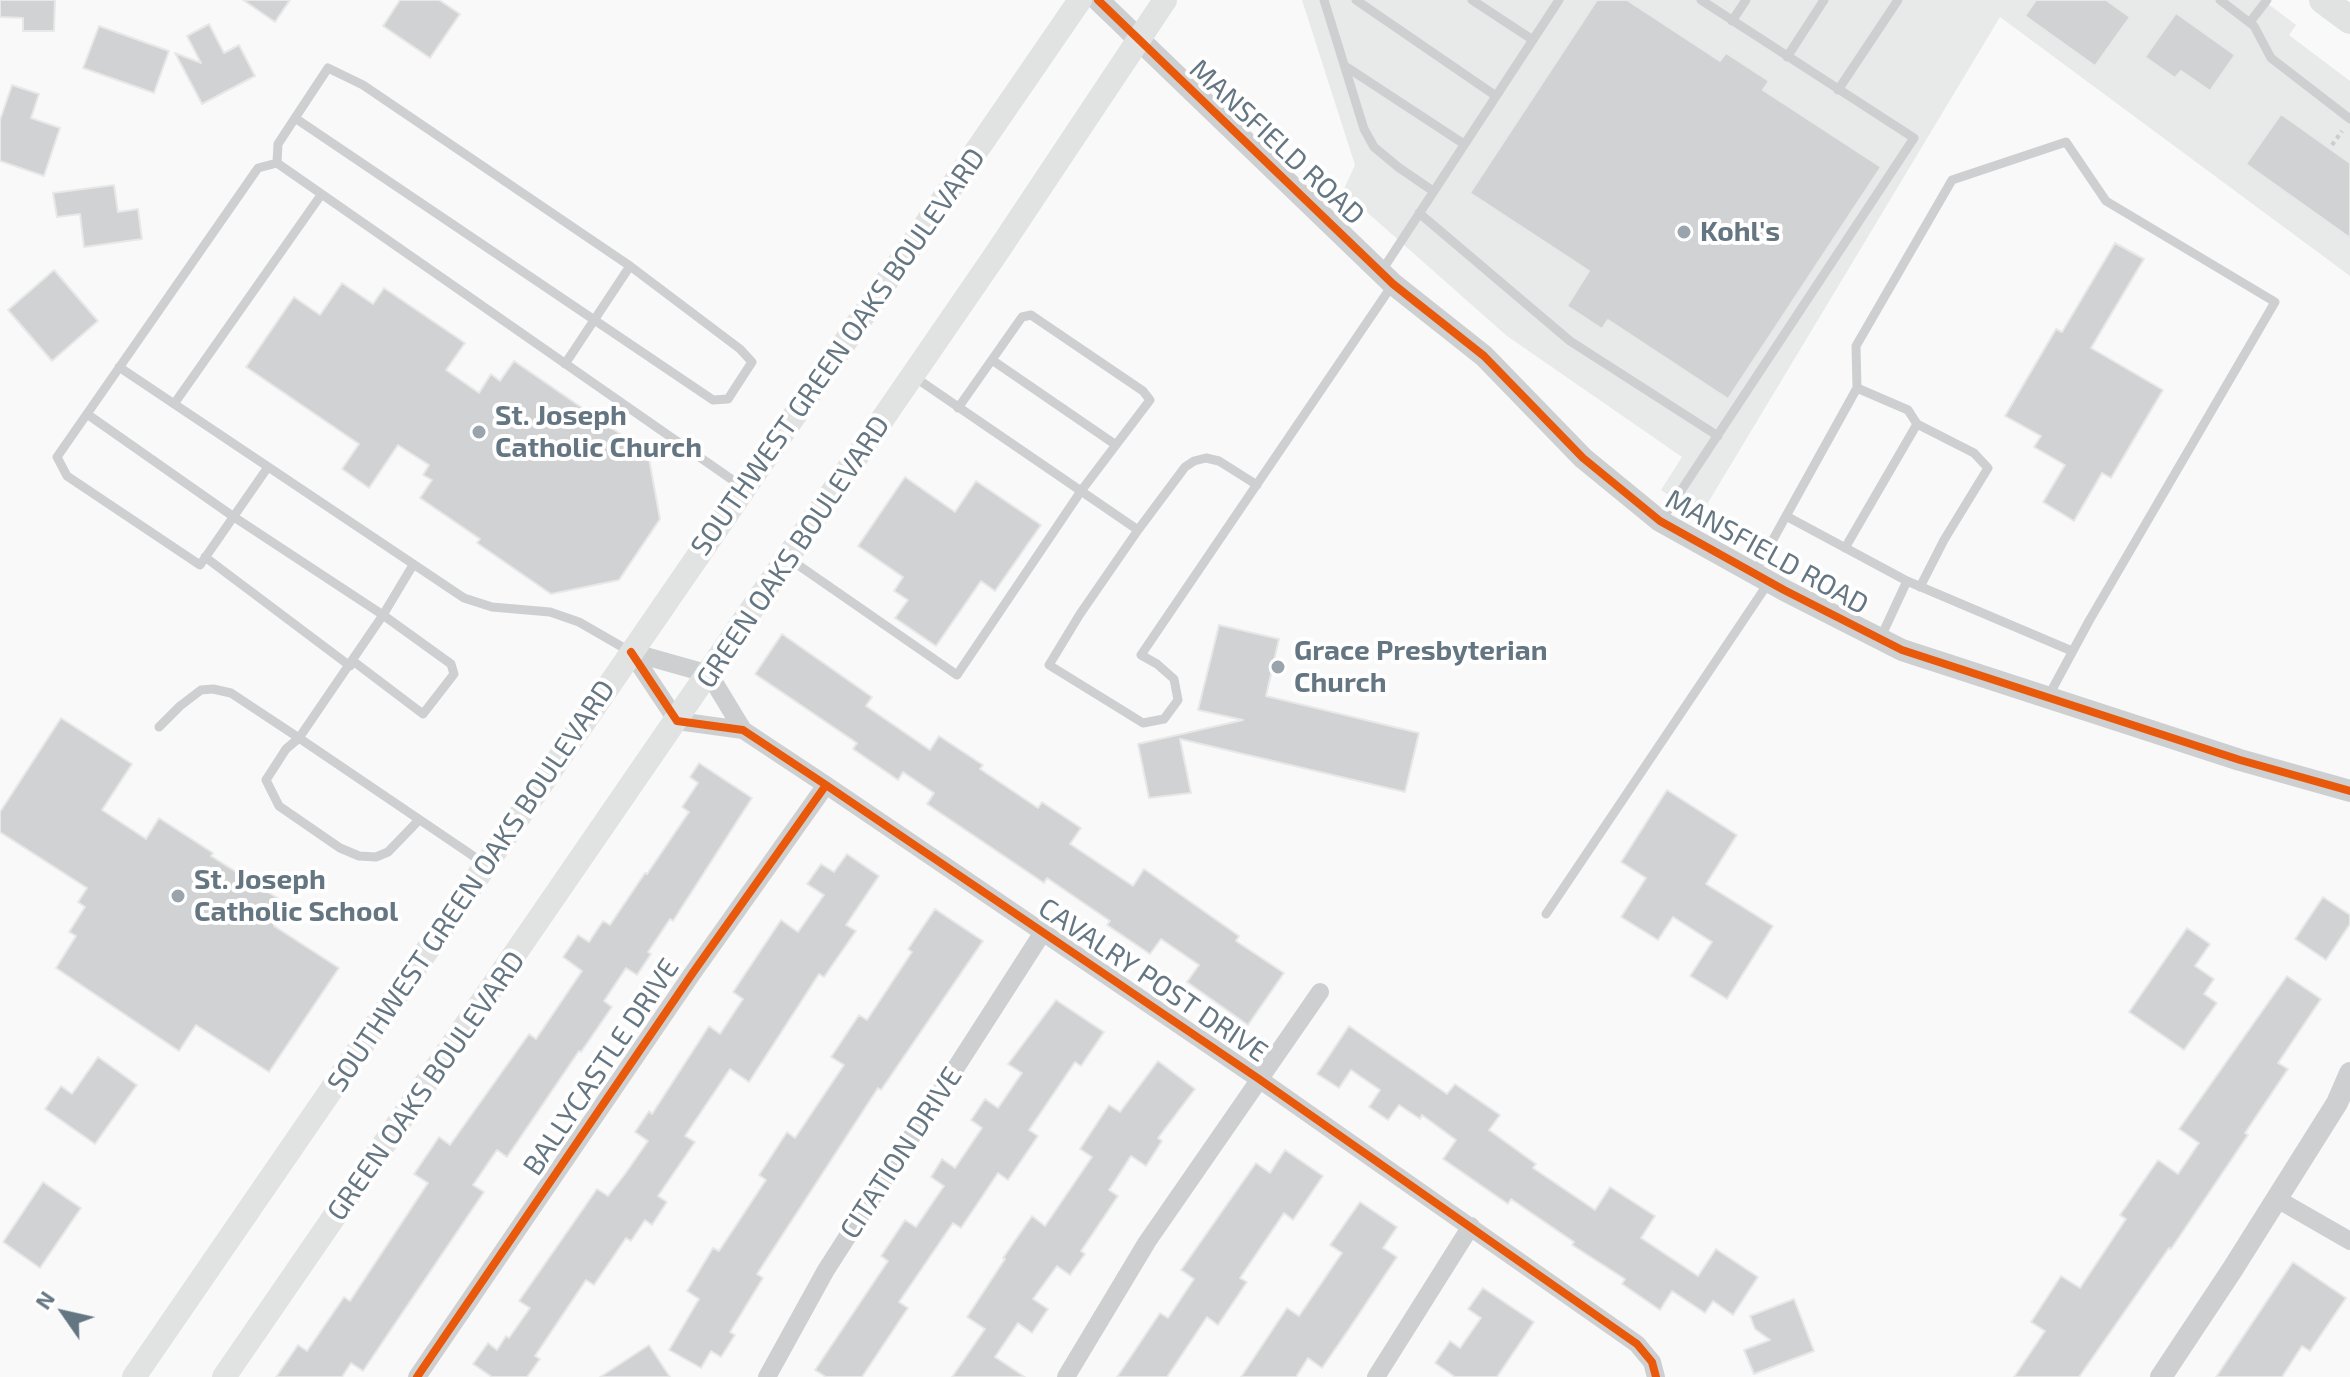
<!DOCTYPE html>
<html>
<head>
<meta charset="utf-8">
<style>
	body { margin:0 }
	#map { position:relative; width:2350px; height:1377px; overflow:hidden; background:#f9f9f9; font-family:"Exo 2",sans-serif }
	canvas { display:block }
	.north { position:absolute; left:24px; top:1273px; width:80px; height:80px; -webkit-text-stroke:6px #fff; paint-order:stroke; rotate:304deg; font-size:22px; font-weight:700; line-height:32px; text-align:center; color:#657683 }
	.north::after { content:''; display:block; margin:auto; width:28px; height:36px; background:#657683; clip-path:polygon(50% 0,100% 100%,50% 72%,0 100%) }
</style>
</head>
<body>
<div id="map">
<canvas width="2350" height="1377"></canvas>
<div class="north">N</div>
</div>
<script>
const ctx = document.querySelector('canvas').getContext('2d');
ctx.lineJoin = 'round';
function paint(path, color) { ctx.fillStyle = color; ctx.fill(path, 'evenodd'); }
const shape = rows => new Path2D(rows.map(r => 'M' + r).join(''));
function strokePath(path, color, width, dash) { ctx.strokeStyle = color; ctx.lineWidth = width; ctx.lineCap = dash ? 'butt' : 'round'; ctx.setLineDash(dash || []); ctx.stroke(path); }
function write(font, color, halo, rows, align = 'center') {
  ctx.font = font + ' "Exo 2",sans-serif'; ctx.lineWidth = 8; ctx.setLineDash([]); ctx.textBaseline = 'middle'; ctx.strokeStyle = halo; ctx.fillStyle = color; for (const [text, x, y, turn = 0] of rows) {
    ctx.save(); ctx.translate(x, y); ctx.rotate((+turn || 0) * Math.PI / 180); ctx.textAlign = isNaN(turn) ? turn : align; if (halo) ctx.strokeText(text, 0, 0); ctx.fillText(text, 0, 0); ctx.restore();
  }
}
paint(shape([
	[1302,0,2263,0,2296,25,2289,35,2350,81,2350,276,2000,17,1700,516,1661,490,1682,457,1507,336,1343,191,1355,165]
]), '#e8e9e9');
const building = shape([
	[0,0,55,0,54,31,23,31,23,18,0,17,0,0],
	[243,0,290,0,275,22,243,0],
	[400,0,439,0,460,14,430,58,383,26,400,0],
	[1597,0,1627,0,1720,61,1726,53,1769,81,1763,90,1881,167,1728,399,1608,320,1602,329,1567,306,1589,271,1470,193,1597,0],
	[2036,0,2106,0,2130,17,2095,66,2025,16,2036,0],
	[2176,13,2235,55,2210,91,2181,71,2175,78,2145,57,2176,13],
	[209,24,224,53,239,45,255,76,202,104,175,53,201,63,187,36,209,24],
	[99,26,169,51,154,93,83,68,99,26],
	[12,85,39,94,31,118,60,128,44,176,0,161,0,120,12,85],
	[2281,114,2350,163,2350,238,2246,164,2281,114],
	[114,185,118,212,138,209,142,239,84,247,80,214,57,217,53,193,114,185],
	[2115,243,2144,259,2091,348,2163,390,2111,478,2102,473,2074,521,2043,502,2065,465,2034,447,2041,436,2005,416,2056,329,2062,332,2115,243],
	[54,270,98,321,52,361,8,310,54,270],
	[342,283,373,304,384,288,465,343,446,370,479,393,491,374,500,381,514,361,648,453,660,519,619,580,551,594,477,543,480,539,420,498,432,480,423,475,429,465,398,445,369,488,342,469,359,444,246,367,294,297,320,315,342,283],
	[905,477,955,512,976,481,1041,525,995,591,981,581,936,646,895,618,908,600,894,591,903,577,858,546,905,477],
	[1219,625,1279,639,1266,696,1419,733,1405,792,1180,739,1191,793,1149,798,1138,744,1243,720,1198,710,1219,625],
	[782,634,872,697,866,706,930,750,939,736,983,765,980,769,1038,808,1042,802,1081,828,1070,844,1133,886,1144,869,1239,936,1236,941,1284,973,1248,1025,1187,982,1199,965,1161,939,1150,954,1107,925,1110,921,1047,878,1044,883,927,804,934,793,903,772,898,780,853,749,857,743,755,674,782,634],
	[61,718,132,764,102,810,146,839,159,818,213,853,211,856,287,904,274,926,339,968,269,1072,196,1025,179,1051,56,968,76,936,69,932,85,907,78,902,87,888,0,832,0,812,61,718],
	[699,763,752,798,673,921,670,919,648,952,651,954,637,975,626,968,604,1001,612,1007,581,1052,579,1051,507,1157,497,1150,473,1185,484,1192,363,1371,351,1363,342,1377,276,1377,298,1345,307,1351,344,1297,350,1301,428,1183,414,1174,439,1137,450,1145,529,1034,536,1039,582,971,563,957,578,935,589,942,603,921,610,925,645,873,647,874,689,812,682,807,698,783,690,777,699,763],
	[1667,790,1737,835,1706,884,1773,926,1727,999,1690,976,1712,942,1673,917,1658,940,1621,917,1646,878,1621,862,1667,790],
	[847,854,879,876,846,925,856,931,824,977,819,974,749,1082,730,1069,685,1136,695,1142,658,1196,667,1202,652,1225,645,1220,631,1241,626,1238,594,1285,586,1280,535,1356,540,1359,527,1377,492,1377,473,1364,488,1343,497,1350,506,1336,509,1338,530,1308,519,1301,597,1189,608,1196,625,1174,648,1141,635,1132,649,1111,652,1114,709,1026,720,1034,743,999,733,992,781,920,798,932,824,895,807,884,821,864,834,872,847,854],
	[2323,897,2350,915,2350,924,2326,960,2295,939,2323,897],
	[935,909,983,941,881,1090,878,1088,757,1274,763,1278,730,1332,735,1335,721,1357,711,1351,701,1368,669,1350,699,1299,687,1291,713,1248,719,1251,766,1180,759,1175,787,1132,795,1138,844,1065,831,1057,859,1015,867,1020,912,952,908,949,935,909],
	[2187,928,2210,944,2195,966,2214,979,2204,994,2217,1003,2184,1050,2129,1012,2187,928],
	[2287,976,2321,999,2278,1063,2288,1069,2245,1133,2248,1135,2171,1249,2169,1248,2079,1377,2014,1377,2045,1331,2031,1322,2061,1276,2080,1288,2126,1219,2120,1215,2158,1160,2178,1174,2199,1143,2179,1129,2287,976],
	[1056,1000,1104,1032,1081,1066,1075,1062,1029,1130,1038,1136,1008,1180,998,1173,961,1228,953,1223,899,1302,908,1308,862,1377,826,1377,815,1370,888,1261,881,1256,905,1220,916,1227,944,1186,931,1177,942,1159,955,1168,982,1128,971,1120,985,1099,998,1108,1022,1073,1008,1064,1056,1000],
	[1349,1026,1447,1094,1455,1084,1500,1115,1489,1130,1536,1164,1533,1168,1595,1210,1610,1187,1655,1216,1641,1238,1698,1276,1716,1249,1758,1277,1733,1315,1713,1301,1705,1313,1672,1291,1660,1310,1622,1284,1625,1279,1572,1245,1574,1242,1511,1199,1508,1204,1443,1159,1456,1140,1422,1115,1420,1119,1399,1105,1388,1120,1369,1107,1380,1090,1351,1070,1339,1088,1317,1074,1349,1026],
	[98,1057,137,1085,95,1144,45,1109,61,1086,72,1094,98,1057],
	[1158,1061,1195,1089,1158,1138,1162,1141,1146,1166,1131,1156,1109,1190,1118,1196,1081,1251,1085,1254,1070,1275,1057,1266,1033,1299,1048,1309,1032,1333,1018,1323,995,1357,1025,1377,952,1377,985,1329,967,1317,1005,1259,1003,1258,1032,1216,1045,1226,1092,1157,1080,1149,1109,1105,1120,1112,1158,1061],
	[1285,1150,1323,1176,1293,1220,1284,1213,1240,1278,1247,1282,1218,1325,1207,1317,1167,1377,1117,1377,1160,1313,1168,1318,1194,1279,1181,1270,1256,1163,1270,1173,1285,1150],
	[43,1182,81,1208,40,1268,3,1242,43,1182],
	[1360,1202,1397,1227,1383,1248,1397,1257,1349,1329,1322,1368,1308,1358,1296,1377,1241,1377,1287,1308,1299,1316,1342,1253,1330,1245,1360,1202],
	[2293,1262,2346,1298,2310,1351,2302,1346,2282,1377,2216,1377,2293,1262],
	[1483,1288,1534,1322,1497,1377,1455,1377,1435,1363,1450,1341,1460,1348,1481,1318,1468,1309,1483,1288],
	[1794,1299,1814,1351,1754,1374,1744,1350,1770,1340,1755,1329,1750,1316,1794,1299],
	[649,1345,670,1377,600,1377,649,1345]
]);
paint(building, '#d0d2d3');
strokePath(building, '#e8e8e8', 2);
strokePath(shape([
	[2332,145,2342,131]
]), '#cbcccd', 4, [4, 4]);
strokePath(shape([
	[1324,0,1364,129,1374,147,1398,167,1433,191],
	[1356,0,1496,96],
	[1472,0,1533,40],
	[2220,0,2254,26,2271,58,2350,119],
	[1732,21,1746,0],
	[2250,22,2267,0],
	[1787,57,1824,0],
	[1345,66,1464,144],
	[1838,90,1898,0],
	[277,163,278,144,295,118,328,68,363,85,630,266,740,349,752,362,728,399,713,400,295,118],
	[1419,213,1570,341,1718,436],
	[1381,272,1559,0],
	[992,360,1116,445],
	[565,364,630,266],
	[119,367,464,598,492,607,550,612,579,622,631,652],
	[913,376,1138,530,1080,614,1049,665,1143,723,1164,719,1178,700,1174,679,1157,664,1141,655,1393,284],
	[174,404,321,195],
	[87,414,234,517,383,615,451,664,454,674,423,714,353,661],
	[1917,424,1974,453,1988,468,1944,540,1920,587],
	[268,467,200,565,67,476,57,457,258,168,277,163,744,488],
	[1661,521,1914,138,1701,0],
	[1138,530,1185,467,1194,461,1206,458,1219,461,1257,485],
	[1845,548,1917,424,1908,410,1857,388],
	[205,557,350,666],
	[788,558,957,675,1081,491,1150,400,1143,391,1031,315,1022,317,958,408],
	[413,565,383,615,299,738,485,864],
	[1755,572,1786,516],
	[1907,581,2072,651],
	[1880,639,1907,581,1786,516,1857,388,1856,346,1952,180,2066,142,2106,201,2275,302,2089,621,2048,697],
	[159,727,180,706,201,690,213,689,231,693,299,738,286,749,266,780,279,806,340,848,359,856,376,857,388,852,419,820],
	[1546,914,1769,582]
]), '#cecfd0', 9);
strokePath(shape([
	[631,652,677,721,743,730,826,785,1259,1079,1637,1344,1652,1362,1656,1377],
	[631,652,709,674,743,730],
	[2277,1199,2350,1241],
	[417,1377,692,974,826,785],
	[767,1377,826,1270,1043,932],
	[1066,1377,1147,1242,1320,992],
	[1376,1377,1471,1226]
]), '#cecfd0', 18);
strokePath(shape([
	[1098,0,1393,284,1484,356,1583,458,1660,521,1784,590,1902,650,2240,760,2350,791],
	[2161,1377,2232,1270,2337,1103,2350,1073]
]), '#cecfd0', 22);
strokePath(shape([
	[134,1377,1080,0],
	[224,1377,996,254,1165,0]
]), '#e1e2e2', 24);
strokePath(shape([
	[2323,0,2350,20]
]), '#e1e2e2', 28);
strokePath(shape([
	[1098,0,1393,284,1484,356,1583,458,1660,521,1784,590,1902,650,2240,760,2350,791],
	[631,652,677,721,743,730,826,785,1259,1079,1637,1344,1652,1362,1656,1377],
	[417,1377,692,974,826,785]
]), '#e8590c', 8);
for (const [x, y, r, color] of [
	[1684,232,8,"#99a4ac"],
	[479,432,8,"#99a4ac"],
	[1278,667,8,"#99a4ac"],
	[178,896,8,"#99a4ac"]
]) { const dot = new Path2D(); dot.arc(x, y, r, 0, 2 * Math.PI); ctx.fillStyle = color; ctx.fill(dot); strokePath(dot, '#fff', 3); }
write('28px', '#657683', '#fff', [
	["MANSFIELD ROAD",1277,142,43],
	["SOUTHWEST GREEN OAKS BOULEVARD",838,352,-55],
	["GREEN OAKS BOULEVARD",793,552,-56],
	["MANSFIELD ROAD",1767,552,29],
	["SOUTHWEST GREEN OAKS BOULEVARD",471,886,-56],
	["CAVALRY POST DRIVE",1153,980,34],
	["BALLYCASTLE DRIVE",601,1067,-56],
	["GREEN OAKS BOULEVARD",426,1086,-55],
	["CITATION DRIVE",901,1153,-57]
]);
write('bold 28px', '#657683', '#fff', [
	["Kohl's",1700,232],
	["St. Joseph",495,416],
	["Catholic Church",495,448],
	["Grace Presbyterian",1294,651],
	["Church",1294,683],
	["St. Joseph",194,880],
	["Catholic School",194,912]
], 'left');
</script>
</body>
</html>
